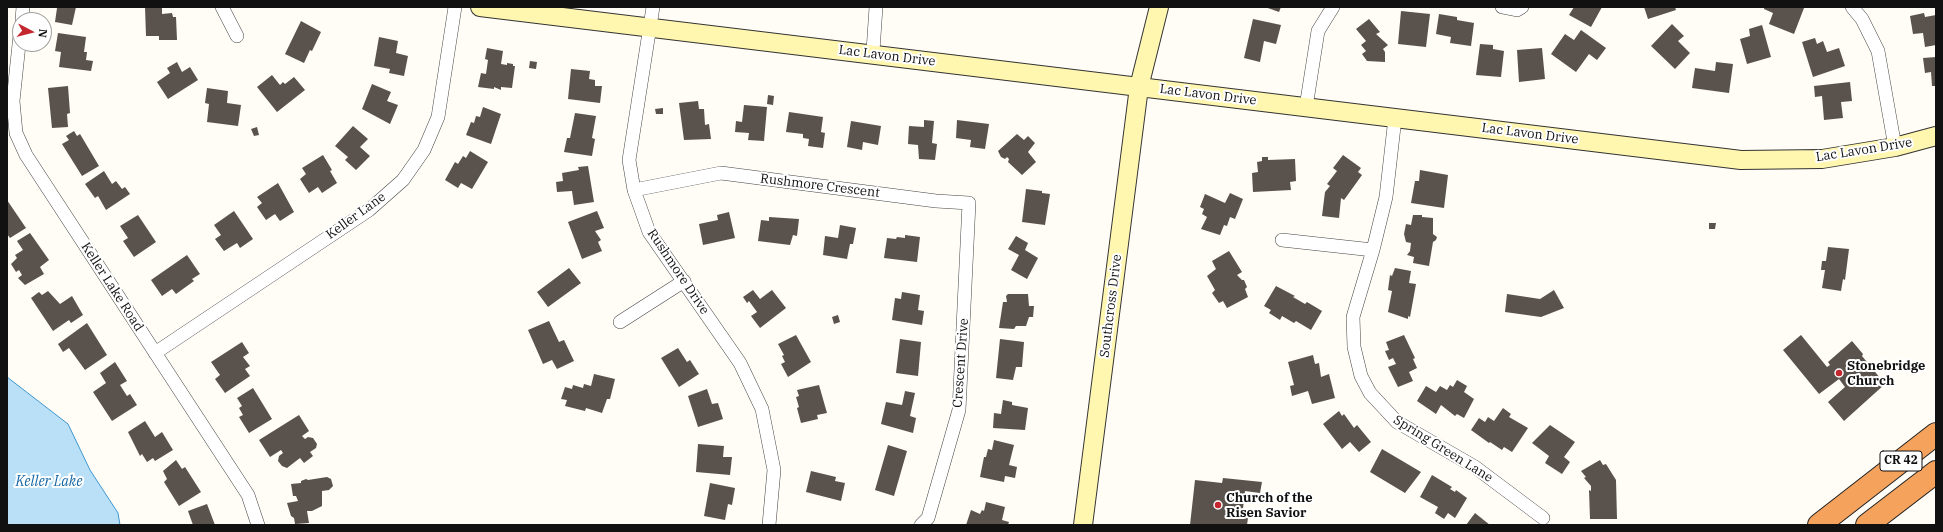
<!DOCTYPE html>
<html>
<head>
<meta charset="utf-8">
<style>
	body { margin:0 }
	#map { position:relative; width:1943px; height:532px; overflow:hidden; background:#fffdf5; font-family:"IBM Plex Serif",serif }
	canvas { display:block }
	.frame { position:absolute; inset:0; border:8px solid #111; pointer-events:none }
	.north { position:absolute; left:12px; top:12px; width:40px; height:40px; box-sizing:border-box; background:#fff; border:1px solid #a0a0a0; border-radius:50%; rotate:97deg; font-size:11px; font-weight:700; line-height:16px; text-align:center; color:#111 }
	.north::after { content:''; display:block; margin:auto; width:14px; height:18px; background:#c4262e; clip-path:polygon(50% 0,100% 100%,50% 72%,0 100%) }
</style>
</head>
<body>
<div id="map">
<canvas width="1943" height="532"></canvas>
<div class="frame"></div>
<div class="north">N</div>
</div>
<script>
const ctx = document.querySelector('canvas').getContext('2d');
ctx.lineJoin = 'round';
function paint(path, color) { ctx.fillStyle = color; ctx.fill(path, 'evenodd'); }
const shape = rows => new Path2D(rows.map(r => 'M' + r).join(''));
function strokePath(path, color, width, dash) { ctx.strokeStyle = color; ctx.lineWidth = width; ctx.lineCap = dash ? 'butt' : 'round'; ctx.setLineDash(dash || []); ctx.stroke(path); }
function write(font, color, halo, rows, align = 'center') {
  ctx.font = font + ' "IBM Plex Serif",serif'; ctx.lineWidth = 4; ctx.setLineDash([]); ctx.textBaseline = 'middle'; ctx.strokeStyle = halo; ctx.fillStyle = color; for (const [text, x, y, turn = 0] of rows) {
    ctx.save(); ctx.translate(x, y); ctx.rotate((+turn || 0) * Math.PI / 180); ctx.textAlign = isNaN(turn) ? turn : align; if (halo) ctx.strokeText(text, 0, 0); ctx.fillText(text, 0, 0); ctx.restore();
  }
}
const water = shape([
	[7,377,68,424,90,470,118,513,120,525,7,525,7,377]
]);
paint(water, '#b9e0f7');
strokePath(water, '#3f96cf', 1);
paint(shape([
	[76,7,72,25,55,22,57,8,54,7],
	[145,7,162,7,162,14,172,13,173,17,176,17,177,40,159,40,159,36,146,36],
	[1265,7,1281,7,1279,12],
	[1574,7,1602,7,1591,27,1569,15],
	[1644,7,1675,7,1676,10,1648,19],
	[1764,7,1804,8,1794,34,1769,24,1773,13,1764,9],
	[1401,11,1430,14,1426,47,1398,44],
	[1924,13,1925,17,1936,15,1936,45,1925,47,1923,33,1913,34,1910,16],
	[1439,14,1457,17,1457,20,1474,23,1471,46,1450,43,1451,37,1436,34],
	[1253,19,1281,25,1276,44,1264,41,1260,62,1244,58],
	[1369,19,1380,32,1376,34,1388,45,1383,49,1385,52,1385,62,1367,61,1362,54,1366,51,1361,45,1366,41,1356,29],
	[301,21,321,32,312,51,310,50,304,63,285,54],
	[1672,24,1684,36,1678,41,1690,53,1675,69,1651,46],
	[1762,25,1771,57,1747,64,1740,39,1750,36,1749,29],
	[1581,30,1606,48,1597,60,1589,54,1576,72,1551,54,1565,34,1574,40],
	[58,33,86,37,84,52,87,52,86,60,93,61,91,71,59,67,61,52,55,51],
	[379,37,398,41,396,53,408,56,404,76,389,73,390,69,374,66],
	[1815,38,1817,44,1823,41,1827,52,1839,48,1845,66,1813,77,1802,42],
	[1480,44,1493,45,1493,49,1504,51,1501,77,1476,75],
	[487,48,503,51,501,64,507,65,507,63,513,64,513,66,515,66,512,88,501,87,501,90,494,87,494,89,478,87,481,73,486,74,488,60,485,59],
	[1542,48,1545,79,1519,82,1517,50],
	[1936,57,1936,86,1932,86,1931,72,1925,73,1923,58],
	[530,61,537,62,536,69,529,68],
	[177,62,182,72,190,67,198,80,168,99,157,82,170,73,167,68],
	[1716,62,1733,64,1729,93,1692,88,1695,68,1715,71],
	[571,69,590,71,589,79,595,80,595,86,602,86,600,103,568,99],
	[272,75,280,85,283,82,285,84,294,77,305,90,277,112,257,87],
	[1850,82,1852,101,1841,102,1843,118,1824,120,1822,96,1815,97,1814,86],
	[372,84,391,92,387,101,398,105,390,124,362,109],
	[68,86,70,113,67,114,68,127,52,128,48,88],
	[207,88,228,91,227,103,241,105,238,126,207,122,209,104,205,103],
	[768,95,774,96,773,105,767,104],
	[698,101,699,109,704,109,705,125,709,124,711,139,684,140,679,103],
	[744,105,767,107,764,141,748,140,749,133,735,132,736,121,742,122],
	[483,107,501,114,491,144,466,135,471,122,474,123,476,116,480,117],
	[663,108,663,114,656,114,655,109],
	[789,112,823,117,821,132,825,133,823,148,808,146,809,139,803,138,803,134,786,132],
	[575,113,596,116,592,138,595,139,592,156,564,152,567,138,570,138],
	[924,120,934,121,932,143,937,144,935,160,919,159,918,145,908,144,909,126,924,127],
	[957,120,989,124,985,149,970,147,971,140,956,138],
	[851,121,881,126,878,145,863,142,862,150,847,147],
	[353,126,368,139,360,147,370,156,356,170,345,160,348,157,335,146],
	[257,127,259,135,254,136,251,129],
	[74,131,77,136,80,134,99,166,82,176,62,144,69,140,66,136],
	[1017,134,1024,140,1028,136,1035,143,1028,152,1036,162,1022,175,1008,162,1009,159,1007,157,1005,159,1001,157,998,151],
	[470,151,488,162,472,189,461,183,458,188,445,180,455,162,458,164,463,156,466,158],
	[323,155,332,170,330,171,337,183,322,193,318,187,309,193,300,179,306,174,302,168],
	[1343,155,1361,168,1358,172,1362,175,1344,200,1341,198,1339,218,1322,216,1325,192,1330,186,1327,184,1337,171,1333,168],
	[1262,157,1268,157,1268,160,1295,159,1296,181,1290,182,1291,190,1253,192,1252,173,1258,172,1257,162,1262,161],
	[588,166,594,202,574,205,572,191,557,192,556,182,563,181,562,173,579,170,578,167],
	[1420,170,1448,175,1444,208,1411,203,1415,181,1419,181],
	[104,171,112,184,116,181,122,189,125,187,130,194,106,210,98,196,95,198,85,184],
	[278,183,294,212,280,221,275,214,266,220,257,207,262,203,257,197],
	[1026,189,1042,191,1042,193,1050,194,1045,225,1022,222],
	[1230,193,1243,199,1235,219,1230,217,1227,226,1224,225,1220,235,1201,229,1207,217,1202,214,1204,209,1200,207,1205,194,1225,203],
	[7,200,26,228,10,238,7,234],
	[234,211,253,239,240,248,237,243,224,251,215,239,221,235,214,225],
	[597,211,604,228,595,231,601,240,598,242,602,251,582,259,568,222],
	[729,212,735,238,703,245,699,224,718,220,717,215],
	[138,215,156,242,134,257,123,241,128,238,120,226],
	[1413,215,1422,215,1422,217,1433,218,1433,234,1437,237,1436,240,1433,242,1429,266,1413,263,1414,257,1407,255,1410,251,1411,243,1406,242,1404,234,1406,224,1411,225],
	[769,217,799,219,797,236,793,235,790,245,758,241,761,220,769,221],
	[1709,223,1716,223,1715,229,1709,229],
	[840,225,856,228,853,244,850,244,847,259,823,255,825,236,838,238],
	[30,233,49,260,40,267,44,274,25,285,18,278,22,275,19,270,16,272,11,264,17,258,15,255,23,250,17,241],
	[905,235,920,237,917,262,884,258,887,238,896,239,897,237,905,238],
	[1016,236,1028,243,1025,250,1038,258,1027,279,1011,270,1019,255,1008,249],
	[1828,247,1849,249,1845,280,1843,279,1841,291,1822,288,1825,270,1821,270,1822,261,1826,261],
	[1229,251,1242,272,1237,275,1242,280,1244,280,1247,287,1245,289,1248,297,1227,308,1223,301,1219,303,1212,293,1215,290,1207,276,1216,269,1212,261],
	[187,255,200,274,192,279,194,281,176,294,172,289,162,296,151,280],
	[569,268,581,283,548,307,537,292],
	[1395,268,1411,271,1409,283,1416,284,1410,317,1408,316,1408,319,1388,312,1392,291,1388,290,1390,275,1392,276],
	[1276,286,1295,296,1293,297,1305,304,1307,302,1322,311,1311,330,1296,321,1294,323,1282,316,1280,320,1269,313,1271,310,1264,306],
	[753,290,760,299,772,290,786,308,760,328,751,316,757,312,749,301,747,303,743,297],
	[1554,290,1564,308,1541,317,1505,312,1507,294,1540,299],
	[48,291,60,304,72,296,83,315,71,323,69,320,53,331,31,298,39,292,42,295],
	[902,292,920,295,918,310,924,311,922,325,892,320,895,298,901,299],
	[1008,294,1028,294,1029,306,1034,306,1033,317,1029,317,1026,326,1016,326,1014,329,999,328,1003,302,1007,302,1006,296],
	[838,315,840,322,834,324,832,317],
	[549,321,559,342,564,340,574,361,557,369,552,360,543,364,528,330],
	[87,323,107,355,85,370,69,348,63,352,58,344],
	[796,335,811,362,788,377,781,364,785,362,782,356,784,355,778,344],
	[1404,335,1415,358,1413,359,1417,368,1409,372,1413,381,1398,387,1388,367,1396,364,1393,358,1389,360,1385,351,1389,350,1386,342],
	[1801,335,1827,367,1830,365,1828,362,1852,341,1863,354,1862,356,1885,384,1844,421,1828,402,1845,387,1839,379,1819,394,1783,350],
	[900,339,921,342,918,376,896,373],
	[1000,339,1024,342,1022,367,1016,367,1013,380,996,378],
	[242,342,249,353,243,357,250,366,245,369,250,376,225,393,215,379,220,375,211,362],
	[678,348,687,362,690,360,699,374,679,387,661,358],
	[1313,355,1315,364,1319,363,1321,377,1329,374,1335,398,1312,404,1308,391,1292,396,1290,386,1294,385,1288,362],
	[115,362,127,381,120,385,127,396,130,394,137,405,112,421,93,392,106,383,100,373],
	[594,374,615,379,610,399,607,399,602,413,586,408,585,411,565,406,567,400,561,399,565,387,572,389,573,385,583,388,584,384,591,386],
	[1457,380,1467,386,1464,392,1474,399,1464,418,1457,414,1455,416,1441,405,1436,414,1417,401,1426,386,1436,392,1440,386,1447,390,1450,385,1453,387],
	[819,385,827,413,817,415,818,419,801,423,797,408,799,407,796,397,799,396,797,390],
	[253,388,272,419,249,433,239,417,243,415,239,408,242,406,237,398],
	[707,389,712,404,718,403,723,419,698,427,688,396],
	[905,391,915,393,910,416,916,418,913,433,881,424,886,402,902,405],
	[1003,400,1012,402,1012,405,1028,408,1025,430,993,428,994,413,1001,414],
	[1503,408,1511,414,1509,417,1528,428,1512,452,1504,447,1502,450,1490,442,1489,443,1471,430,1479,418,1485,422,1488,417,1494,421],
	[1339,411,1342,416,1344,414,1354,428,1357,425,1371,442,1359,452,1350,442,1342,449,1323,424],
	[299,415,309,431,302,436,305,439,308,437,313,438,317,444,316,448,310,452,313,456,304,463,300,458,287,468,282,466,278,461,279,456,283,453,281,450,270,457,259,440],
	[145,421,155,437,162,432,173,450,155,461,153,458,147,462,142,454,140,456,128,432],
	[1550,425,1575,442,1564,457,1570,462,1562,474,1545,463,1549,456,1532,443],
	[994,440,1014,445,1009,465,1017,467,1015,478,1005,476,1004,482,980,477,984,457,986,457,988,449,992,450],
	[698,444,724,446,723,457,732,457,730,475,696,472],
	[888,445,907,451,894,496,875,490],
	[1382,449,1421,472,1405,493,1370,472],
	[176,460,182,469,185,467,201,492,179,506,164,482,167,479,163,471],
	[1600,460,1603,465,1606,464,1616,480,1617,519,1590,519,1589,490,1591,491,1591,486,1584,478,1586,477,1581,471],
	[811,471,836,477,835,481,845,483,841,501,806,492],
	[1432,475,1452,487,1450,489,1455,492,1456,490,1467,498,1455,518,1448,513,1444,519,1435,513,1438,507,1420,497],
	[327,477,331,479,333,486,329,490,322,491,322,506,312,511,307,511,309,523,295,524,294,518,291,516,287,503,298,501,296,496,293,496,291,484,301,483,301,481,306,479,308,480],
	[1223,478,1262,482,1260,493,1245,491,1242,517,1248,518,1247,525,1190,525,1195,480,1222,483],
	[710,483,735,488,732,505,728,504,725,520,704,516],
	[986,502,1005,507,1002,520,1009,522,1008,525,966,525,971,510,980,514,982,510,984,511],
	[207,504,215,525,193,525,188,511],
	[1475,513,1490,525,1466,525]
]), '#5a524d');
const street = shape([
	[222,7,237,36],
	[653,7,629,160,634,190,649,232,740,363,762,409,774,470,769,525],
	[876,7,873,51,878,55],
	[1502,7,1517,10,1522,7],
	[1852,7,1862,19,1878,51,1895,147],
	[22,20,23,7],
	[20,35,13,101,16,133,26,155,248,495,258,525],
	[1306,107,1318,31,1333,7],
	[1395,118,1386,197,1373,250,1353,317,1354,347,1361,376,1370,393,1397,422,1475,467,1543,518],
	[634,190,721,173,936,201,969,203,959,410,928,518,921,525],
	[1282,240,1373,250],
	[620,322,684,281],
	[155,353,369,210,403,180,424,150,438,117,455,7]
]);
const secondary = shape([
	[480,7,1741,160,1822,159,1895,147,1936,136],
	[1083,525,1139,87,1159,7]
]);
const highway = shape([
	[1819,525,1936,434],
	[1867,525,1936,472]
]);
strokePath(street, '#444', 14);
strokePath(secondary, '#333', 20);
strokePath(highway, '#222', 24);
strokePath(street, '#fff', 13);
strokePath(secondary, '#fff6b0', 18);
strokePath(highway, '#f5a25d', 22);
for (const [x, y, r, color] of [
	[1839,373,4,"#c4262e"],
	[1218,505,4,"#c4262e"]
]) { const dot = new Path2D(); dot.arc(x, y, r, 0, 2 * Math.PI); ctx.fillStyle = color; ctx.fill(dot); strokePath(dot, '#fff', 1.5); }
for (const [x, y, w] of [
	[1901,461,42]
]) { const box = new Path2D(); box.roundRect(x - w / 2, y - 10, w, 20, 3); ctx.fillStyle = '#fff'; ctx.fill(box); strokePath(box, '#111', 1); }
write('bold 12px', '#111', null, [
	["CR 42",1901,461]
]);
write('13px', '#111', '#fff', [
	["Lac Lavon Drive",887,56,7],
	["Lac Lavon Drive",1208,95,7],
	["Lac Lavon Drive",1530,134,7],
	["Lac Lavon Drive",1864,150,-9],
	["Rushmore Crescent",820,186,7],
	["Keller Lane",356,216,-36],
	["Rushmore Drive",678,272,56],
	["Keller Lake Road",112,287,57],
	["Southcross Drive",1111,306,-83],
	["Crescent Drive",961,363,-86],
	["Spring Green Lane",1443,449,32]
]);
write('bold 13px', '#111', '#fff', [
	["Stonebridge",1847,366],
	["Church",1847,381],
	["Church of the",1226,498],
	["Risen Savior",1226,513]
], 'left');
write('italic 14px', '#1768a6', '#fff', [
	["Keller Lake",49,482]
]);
</script>
</body>
</html>
